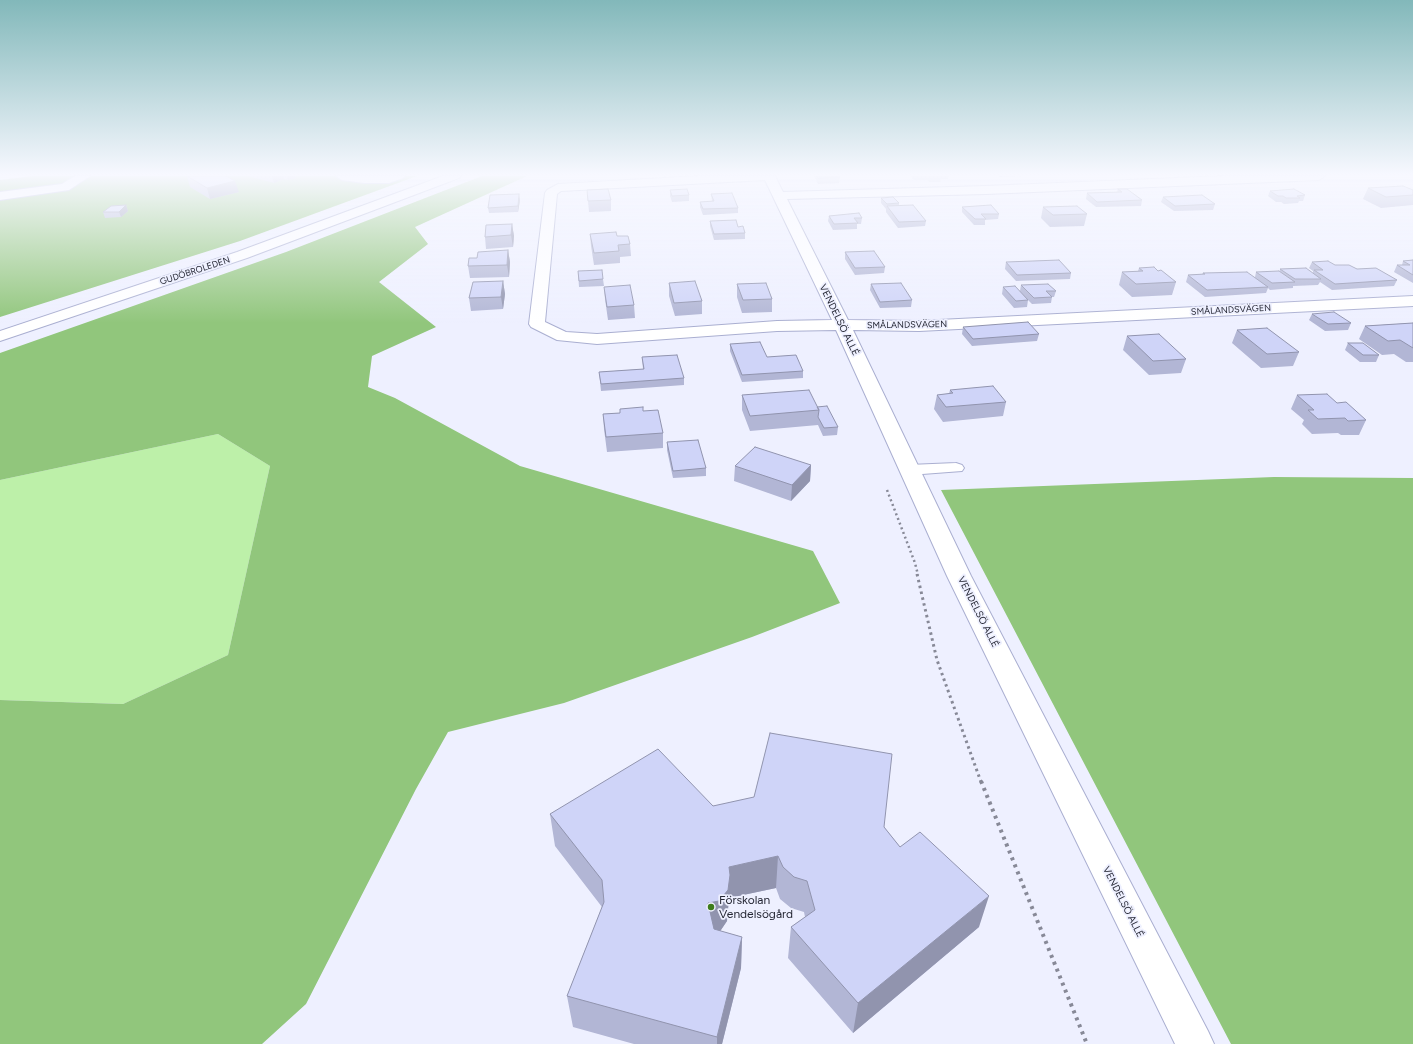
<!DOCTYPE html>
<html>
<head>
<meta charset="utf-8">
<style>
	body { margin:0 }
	canvas { display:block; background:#eef0ff }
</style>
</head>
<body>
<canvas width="1413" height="1044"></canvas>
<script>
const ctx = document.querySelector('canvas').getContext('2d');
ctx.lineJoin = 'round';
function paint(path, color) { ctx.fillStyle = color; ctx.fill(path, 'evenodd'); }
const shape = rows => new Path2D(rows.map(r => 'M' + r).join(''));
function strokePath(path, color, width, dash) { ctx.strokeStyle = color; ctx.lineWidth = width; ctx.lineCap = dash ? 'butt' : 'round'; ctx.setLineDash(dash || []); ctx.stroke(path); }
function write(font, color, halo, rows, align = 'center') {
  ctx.font = font + ' Figtree,sans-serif'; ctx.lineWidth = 3.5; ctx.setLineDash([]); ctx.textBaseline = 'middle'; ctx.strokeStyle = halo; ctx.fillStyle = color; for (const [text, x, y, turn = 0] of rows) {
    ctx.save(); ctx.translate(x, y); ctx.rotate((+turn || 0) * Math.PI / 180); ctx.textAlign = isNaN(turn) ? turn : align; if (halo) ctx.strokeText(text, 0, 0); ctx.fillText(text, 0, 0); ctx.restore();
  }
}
paint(shape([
	[218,434,270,466,228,655,123,704,0,700,0,480]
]), '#bdf0a9');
paint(shape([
	[33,176,417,176,240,241,0,317,0,180],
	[482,176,527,176,415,227,428,244,379,282,436,327,372,356,368,387,395,398,520,466,813,551,840,603,752,637,564,703,448,732,416,789,306,1004,262,1044,0,1044,0,700,123,704,228,655,270,466,218,434,0,480,0,353,286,252],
	[1274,477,1413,478,1413,1044,1231,1044,941,490]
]), '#91c67c');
const service = shape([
	[956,463,962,465,964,468,962,471,909,475,903,473,901,470,903,467,909,465,956,463]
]);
const minor = shape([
	[75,176,90,176,69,190,0,200,0,192,62,184,75,176],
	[336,176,405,176,403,178,389,183,364,183,342,180,336,176],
	[699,176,775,176,783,192,986,186,1224,176,1325,176,1319,180,986,194,787,199,848,320,919,321,1413,296,1413,306,919,331,853,330,971,576,1208,1031,1214,1044,1175,1044,947,576,836,330,777,331,597,344,557,340,531,327,529,324,545,193,547,190,558,184,699,176],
	[765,180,832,320,777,321,597,334,566,332,545,322,557,194,561,191,765,180]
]);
const secondary = shape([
	[443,176,461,176,459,178,247,258,0,341,0,331,237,252,443,176]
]);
strokePath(service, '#aaafd1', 2);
strokePath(minor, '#aaafd1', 2);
strokePath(secondary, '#aaafd1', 2);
strokePath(shape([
	[887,490,915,563,918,575]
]), '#878997', 2.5, [2, 3]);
strokePath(shape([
	[917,574,937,660,981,782]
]), '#878997', 3, [2.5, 3.5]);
strokePath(shape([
	[981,781,1087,1044]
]), '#878997', 4, [3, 4.5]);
paint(service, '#fff');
paint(minor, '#fff');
paint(secondary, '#fff');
paint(shape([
	[187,176,239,192,210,199,190,187],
	[248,176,295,176,296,178,288,180,284,179,274,183],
	[814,176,839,176,840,177,839,183,818,184],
	[910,176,949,176,948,179,941,179,940,182,929,182,927,180,914,180],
	[998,176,1022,176,999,177],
	[1368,188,1413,190,1413,205,1381,208,1363,199],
	[1118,189,1142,200,1141,206,1096,207,1086,199,1087,193,1117,192],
	[587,190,611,200,611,211,589,212],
	[670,190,689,195,689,201,672,202,670,196],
	[1270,191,1305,195,1303,201,1299,201,1298,203,1284,204,1281,202,1276,202,1268,196],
	[711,194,738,208,738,213,703,215,700,207,700,202,712,201],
	[1163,197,1215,204,1213,210,1174,211,1161,202],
	[881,198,899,203,899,206,926,221,925,226,898,228,886,212,886,209,881,203],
	[520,200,518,212,489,213,488,208],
	[126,205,128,211,121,217,105,218,103,212],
	[962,207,999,214,998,219,985,220,985,225,974,225,962,212],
	[1043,207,1087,214,1084,226,1050,227,1041,218],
	[829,216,862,218,861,224,857,224,857,229,833,230,828,221],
	[710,221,745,233,745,239,714,240,710,226],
	[512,224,514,236,513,247,486,249,485,237],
	[590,234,617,236,630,244,631,256,620,257,620,263,594,265,591,246],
	[508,250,510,262,509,277,470,278,468,266,477,258],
	[845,252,885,267,884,273,855,275,845,259],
	[1413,260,1413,283,1394,272,1397,265,1402,265,1403,261],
	[1006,262,1071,273,1070,279,1016,281,1005,269],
	[1312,262,1357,269,1397,280,1394,286,1332,290,1320,282,1318,285,1293,286,1293,288,1270,290,1268,288,1266,293,1205,297,1186,282,1188,275,1202,274,1203,273,1255,277,1256,272,1280,272,1280,269,1313,273,1313,271,1309,268],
	[1139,268,1158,271,1176,282,1172,295,1132,297,1119,285,1122,272,1138,271],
	[578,271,603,279,604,286,579,287],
	[503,281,505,294,503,309,471,311,469,298],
	[669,283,702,301,702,314,675,316,669,296],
	[737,284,772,299,772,312,742,313,737,297],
	[871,284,912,300,911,307,880,308,870,290],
	[1021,285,1056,291,1054,297,1052,297,1051,303,1032,304,1028,300,1027,307,1014,308,1002,294,1003,287,1020,291],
	[604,287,634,305,635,318,608,320,605,299],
	[1312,314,1351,323,1348,330,1325,331,1309,320],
	[1413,323,1413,362,1406,362,1394,354,1382,355,1359,339,1365,326],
	[963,327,1039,334,1037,341,972,346,962,334],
	[1237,330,1299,352,1293,366,1261,368,1232,343],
	[1127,336,1186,359,1181,373,1149,375,1123,350],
	[1348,343,1379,355,1376,362,1360,362,1345,350],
	[730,344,803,371,803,378,742,382,730,351],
	[642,357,684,378,684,385,601,391,599,372,643,369],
	[950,390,1006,402,1003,416,943,422,934,409,937,395,949,394],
	[742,395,817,407,838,427,837,435,823,436,818,425,750,431,742,410],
	[1297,395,1337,403,1366,420,1359,435,1341,435,1338,433,1312,434,1302,424,1304,420,1291,409],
	[620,409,643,411,663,433,663,448,607,452,604,429,603,414,620,413],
	[667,442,706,468,706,476,673,478,667,450],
	[811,465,810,481,791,501,734,481,735,466],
	[713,806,884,827,900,847,979,927,853,1033,788,958,791,927,805,917,804,912,791,908,780,899,776,888,729,898,727,921,720,931,742,937,741,968,722,1044,634,1044,573,1027,567,996,602,907,555,846,550,814]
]), '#b2b6d5');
paint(shape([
	[272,176,283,176,284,179,274,183],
	[287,176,295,176,296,178,288,180],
	[235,181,239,192,210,199,207,188],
	[519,194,520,200,518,212,518,206],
	[126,205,128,211,121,217,119,212],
	[512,224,514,236,513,247,511,235],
	[508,250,510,262,509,277,507,265],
	[503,281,505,294,503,309,501,297],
	[811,465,810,481,791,501,792,485],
	[778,856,776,888,729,898,727,921,719,933,708,935,708,903,729,867],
	[989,896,979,927,853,1033,858,1003],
	[742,937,741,968,722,1044,717,1044,717,1037]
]), '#9194ae');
const building = shape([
	[187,176,226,176,235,181,207,188,187,176],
	[817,176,839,176,840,177,818,178,817,176],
	[1403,186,1413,190,1413,195,1386,197,1368,188,1403,186],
	[608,189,611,200,588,201,587,190,608,189],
	[687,189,689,195,672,196,670,190,687,189],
	[1118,189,1127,189,1142,200,1097,202,1087,193,1122,192,1118,189],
	[1294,189,1305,195,1297,196,1300,198,1286,198,1283,196,1278,196,1270,191,1294,189],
	[732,193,738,208,703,209,700,202,714,201,711,194,732,193],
	[519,194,518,206,488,208,490,195,519,194],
	[1202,195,1215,204,1175,206,1163,197,1202,195],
	[893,197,899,203,887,204,881,198,893,197],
	[126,205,119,212,103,212,111,206,126,205],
	[913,205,926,221,899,222,887,206,913,205],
	[991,205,999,214,981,214,986,219,975,219,962,207,991,205],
	[1077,206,1087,214,1053,215,1043,207,1077,206],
	[859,213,862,218,854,218,858,223,834,224,829,216,859,213],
	[736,220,738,227,743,226,745,233,714,234,710,221,736,220],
	[512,224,511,235,485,237,486,225,512,224],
	[616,232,617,236,628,236,630,244,618,245,619,251,594,253,590,234,616,232],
	[508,250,507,265,468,266,469,258,477,258,478,252,508,250],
	[874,251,885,267,855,268,845,252,874,251],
	[1059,260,1071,273,1017,275,1006,262,1059,260],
	[1413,260,1413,275,1397,265,1410,265,1403,261,1413,260],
	[1328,261,1335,265,1349,265,1357,269,1376,268,1397,280,1335,284,1314,270,1323,270,1312,262,1328,261],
	[1154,267,1158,271,1161,270,1176,282,1136,284,1122,272,1143,271,1139,268,1154,267],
	[1306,268,1321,279,1295,279,1280,269,1306,268],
	[602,270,603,279,579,281,578,271,602,270],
	[1279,271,1295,282,1272,283,1256,272,1279,271],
	[1247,272,1268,287,1207,290,1188,275,1205,274,1203,273,1247,272],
	[503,281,501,297,469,298,473,282,503,281],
	[695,281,702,301,674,303,669,283,695,281],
	[766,283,772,299,743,300,737,284,766,283],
	[901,283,912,300,880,302,871,284,901,283],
	[1048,284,1056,291,1046,291,1052,297,1034,298,1021,285,1048,284],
	[630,285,634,305,607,307,604,287,630,285],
	[1015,286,1028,300,1016,301,1003,287,1015,286],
	[1334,312,1351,323,1328,324,1312,314,1334,312],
	[1028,322,1039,334,973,339,963,327,1028,322],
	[1413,323,1413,348,1400,340,1388,341,1365,326,1413,323],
	[1267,328,1299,352,1267,354,1237,330,1267,328],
	[1159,334,1186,359,1153,361,1127,336,1159,334],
	[760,342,767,357,796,355,803,371,742,375,730,344,760,342],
	[1348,343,1363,343,1379,355,1363,355,1348,343],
	[677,355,684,378,601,384,599,372,644,369,642,357,677,355],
	[993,386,1006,402,946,407,937,395,953,393,950,390,993,386],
	[809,390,819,410,750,416,742,395,809,390],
	[1327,394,1337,403,1346,402,1366,420,1348,421,1345,418,1318,419,1308,410,1314,410,1297,395,1327,394],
	[827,406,838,427,824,428,818,417,819,410,817,407,827,406],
	[643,407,643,411,658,410,663,433,606,437,603,414,620,413,620,409,643,407],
	[698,440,706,468,673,471,667,442,698,440],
	[755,447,811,465,792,485,735,466,755,447],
	[770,733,892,754,884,827,900,847,920,832,989,896,858,1003,791,927,815,910,807,881,794,877,783,867,778,856,729,867,730,875,728,890,719,901,708,903,714,929,742,937,717,1037,567,996,604,902,602,880,550,814,658,749,713,806,754,797,770,733]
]);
paint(building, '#cfd4f8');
strokePath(building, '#9194ae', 1);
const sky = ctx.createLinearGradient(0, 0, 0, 323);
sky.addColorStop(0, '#82b8ba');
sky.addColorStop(0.54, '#f7f8ff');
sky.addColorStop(1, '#f7f8ff00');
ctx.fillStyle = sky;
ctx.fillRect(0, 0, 1413, 323);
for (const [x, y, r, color] of [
	[711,907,4,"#3d7c1b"]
]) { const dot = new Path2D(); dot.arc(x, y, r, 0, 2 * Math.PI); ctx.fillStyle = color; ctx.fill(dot); strokePath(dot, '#eef0ff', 1.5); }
write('9px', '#252734', '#eef0ff', [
	["GUDÖBROLEDEN",195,271,-18],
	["SMÅLANDSVÄGEN",1231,310,-3],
	["SMÅLANDSVÄGEN",907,325,-1]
]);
write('10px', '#252734', '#eef0ff', [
	["VENDELSÖ ALLÉ",839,320,64],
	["VENDELSÖ ALLÉ",978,612,63],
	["VENDELSÖ ALLÉ",1123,902,63]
]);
write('12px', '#252734', '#eef0ff', [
	["Förskolan",719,900],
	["Vendelsögård",719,914]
], 'left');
</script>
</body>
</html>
